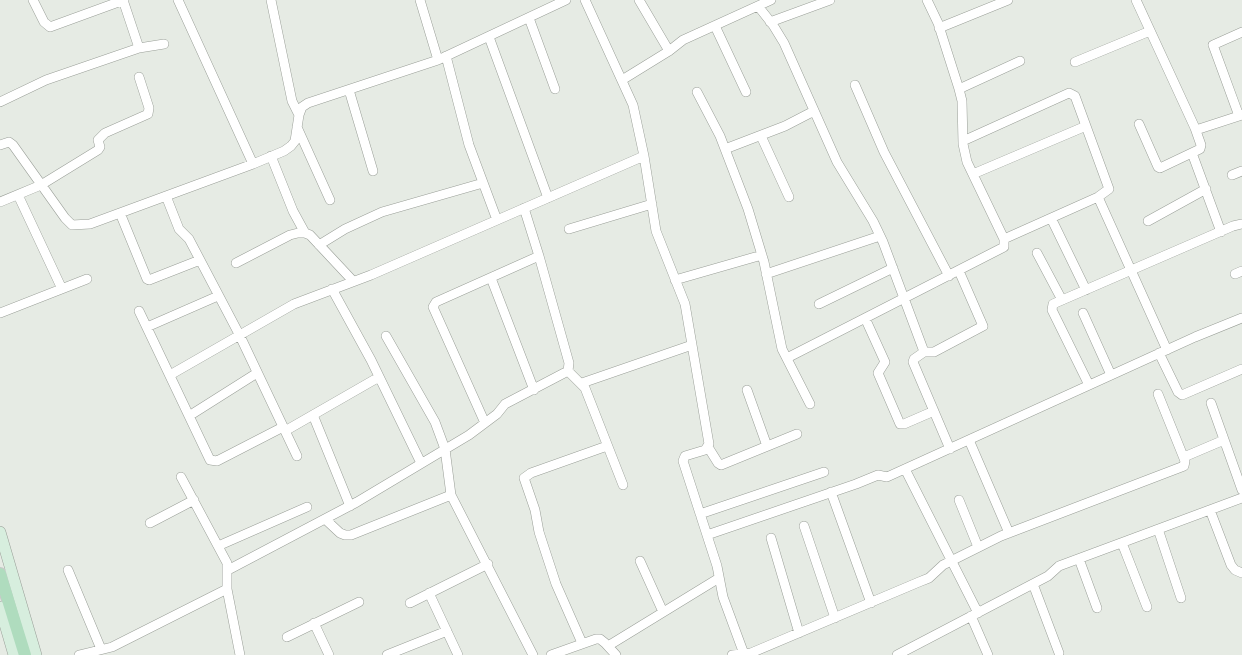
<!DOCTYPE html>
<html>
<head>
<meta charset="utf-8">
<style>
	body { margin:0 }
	canvas { display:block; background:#e6ebe4 }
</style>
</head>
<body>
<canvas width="1242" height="655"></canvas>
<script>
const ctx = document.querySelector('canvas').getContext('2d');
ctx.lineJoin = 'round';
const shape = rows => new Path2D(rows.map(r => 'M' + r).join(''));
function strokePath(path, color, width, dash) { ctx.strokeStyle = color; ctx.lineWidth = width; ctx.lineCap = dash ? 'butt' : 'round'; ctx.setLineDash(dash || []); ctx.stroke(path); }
const minor = shape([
	[33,0,44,22,50,27,124,0],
	[123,0,139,48],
	[178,0,253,164],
	[271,0,292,101,299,115],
	[420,0,438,60],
	[585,0,633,105,644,156,656,231,685,304,709,444,705,450,685,456,683,461,717,566,723,597,744,654],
	[639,0,669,51],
	[1136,0,1195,128,1199,129,1242,115],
	[758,6,773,25,784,43,837,162,873,221,883,242,923,349,924,352,914,359,913,362,950,449],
	[529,18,555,89],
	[770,22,830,0],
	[715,26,746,92],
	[939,28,1008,0],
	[489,37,548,198],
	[446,56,469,145,497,220],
	[1075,62,1150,31],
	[622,80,669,51,683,40,771,0],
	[855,85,884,152,949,276],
	[959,89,1020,61],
	[349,90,373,171],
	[697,92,720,136,748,209,764,262,782,349,810,404],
	[0,102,46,80,139,48,164,44],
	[1239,116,1213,45,1242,32],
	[1139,124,1158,167,1160,168,1200,149,1201,145,1195,128],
	[297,127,330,200],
	[761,136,789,197],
	[963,141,1069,93,1075,96,1109,189,1098,197,1004,239],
	[0,145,9,142,13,145,65,218,72,225,90,224,253,164,284,151,291,146,295,141,299,115,302,107,308,103,438,60,566,0],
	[725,149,785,126,814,111],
	[1192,153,1221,232],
	[271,156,293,211,305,233],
	[973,174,1086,126],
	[1232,175,1242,171],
	[18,195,62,289],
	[166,196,179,229,189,239,240,336,297,456],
	[1098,197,1167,350],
	[0,202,41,185,98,150,100,147,98,140,105,133,148,114,149,108,139,77],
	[120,213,147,279,149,280,200,260],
	[1051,218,1086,290],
	[1148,221,1206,189],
	[569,229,652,204],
	[319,245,345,229,382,212,483,183],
	[1037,253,1062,300],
	[236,263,290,235,298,233,305,233,310,235,353,281],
	[766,274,880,236],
	[1235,274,1242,271],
	[491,278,534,390],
	[675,280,762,255],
	[332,289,371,360,421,463],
	[819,304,893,268],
	[139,311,210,460,217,461,283,427],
	[0,313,87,279],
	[1083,313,1111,375],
	[865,318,885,362,878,373,900,424,904,424,934,411],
	[147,327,218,296],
	[386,336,435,422,445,449,451,495,533,655],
	[924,352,934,352,983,326,959,271],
	[1159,353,1178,392,1182,395,1242,369],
	[787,358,1004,247,1004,239,967,162,963,144,962,101,959,89,938,23,927,0],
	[568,371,585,388,623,485],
	[170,375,294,304,371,275,644,156],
	[582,383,692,345],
	[1089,385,1052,310,1053,304,1233,226,1242,224],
	[747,390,767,446],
	[1211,403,1242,490],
	[313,415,350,506],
	[189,416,257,373],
	[485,423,433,307,436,302,539,256],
	[285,431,379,377],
	[969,440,1009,533],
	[708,447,718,463,721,465,797,434],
	[1184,457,1224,440],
	[905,469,978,613],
	[181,477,227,563,227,589,240,655],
	[831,492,871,603],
	[959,500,978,547],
	[1210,510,1231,565,1235,570,1242,573],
	[700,514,824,472],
	[325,519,340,533,345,535,351,535,451,495],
	[150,523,194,500],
	[804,526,835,618],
	[1158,529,1181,598],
	[707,535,856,484,878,475,887,477,1195,337,1242,318],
	[771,538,799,633],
	[1122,543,1147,607],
	[218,546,307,507],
	[1079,559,1097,608],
	[640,561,663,612],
	[68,570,101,649],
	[228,570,357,502,469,435,497,414,505,404,568,371,569,363,539,256,524,208],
	[1033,584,1059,653],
	[429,593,458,655],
	[410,603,488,564],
	[971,616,988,655],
	[314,623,329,655],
	[287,637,359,602],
	[582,643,556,584,539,532,535,510,524,478,531,473,607,446],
	[608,646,719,578],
	[79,655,112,647,227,589],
	[387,655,447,631],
	[551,655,596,639,600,639,605,643,616,655],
	[732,655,751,653,919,582,929,578,943,565,1001,536,1184,466,1185,461,1158,394],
	[897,655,1048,576,1059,566,1242,498]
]);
const secondary = shape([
	[0,532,36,655],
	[0,607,14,655]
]);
const primary = shape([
	[0,574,25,655]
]);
strokePath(minor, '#9a9f98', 10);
strokePath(secondary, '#9a9f98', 12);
strokePath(primary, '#c8c8c8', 14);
strokePath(minor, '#fff', 9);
strokePath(secondary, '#d7eede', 11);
strokePath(primary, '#afdcbe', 12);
</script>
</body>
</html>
